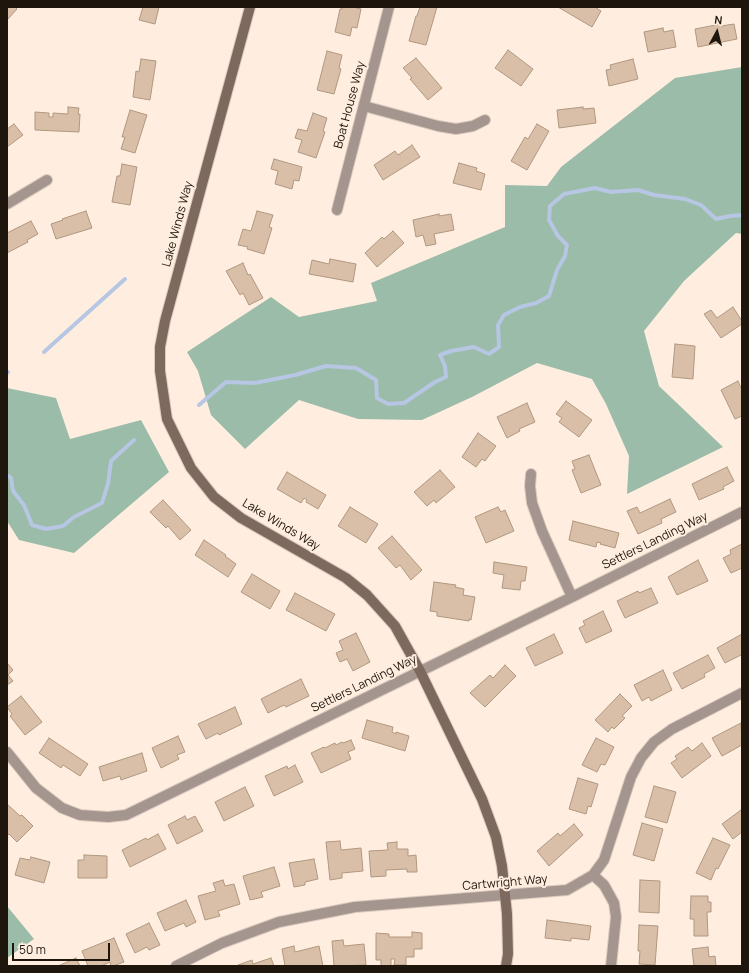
<!DOCTYPE html>
<html>
<head>
<meta charset="utf-8">
<style>
	body { margin:0 }
	#map { position:relative; width:749px; height:973px; overflow:hidden; background:#ffeee0; font-family:Manrope,sans-serif }
	canvas { display:block }
	.frame { position:absolute; inset:0; border:8px solid #1e150c; pointer-events:none }
	.north { position:absolute; left:697px; top:12px; width:40px; height:40px; -webkit-text-stroke:3px #ffeee0; paint-order:stroke; rotate:7deg; font-size:11px; font-weight:700; line-height:16px; text-align:center; color:#1e150c }
	.north::after { content:''; display:block; margin:auto; width:14px; height:18px; background:#1e150c; clip-path:polygon(50% 0,100% 100%,50% 72%,0 100%) }
	.scale { position:absolute; left:12px; top:943px; width:98px; height:18px; box-sizing:border-box; border:2px solid #1e150c; border-top:0; padding-left:5px; font-size:12px; line-height:14px; white-space:nowrap; color:#1e150c; -webkit-text-stroke:3px #ffeee0; paint-order:stroke }
</style>
</head>
<body>
<div id="map">
<canvas width="749" height="973"></canvas>
<div class="frame"></div>
<div class="north">N</div>
<div class="scale">50 m</div>
</div>
<script>
const ctx = document.querySelector('canvas').getContext('2d');
ctx.lineJoin = 'round';
function paint(path, color) { ctx.fillStyle = color; ctx.fill(path, 'evenodd'); }
const shape = rows => new Path2D(rows.map(r => 'M' + r).join(''));
function strokePath(path, color, width, dash) { ctx.strokeStyle = color; ctx.lineWidth = width; ctx.lineCap = dash ? 'butt' : 'round'; ctx.setLineDash(dash || []); ctx.stroke(path); }
function write(font, color, halo, rows, align = 'center') {
  ctx.font = font + ' Manrope,sans-serif'; ctx.lineWidth = 4; ctx.setLineDash([]); ctx.textBaseline = 'middle'; ctx.strokeStyle = halo; ctx.fillStyle = color; for (const [text, x, y, turn = 0] of rows) {
    ctx.save(); ctx.translate(x, y); ctx.rotate((+turn || 0) * Math.PI / 180); ctx.textAlign = isNaN(turn) ? turn : align; if (halo) ctx.strokeText(text, 0, 0); ctx.fillText(text, 0, 0); ctx.restore();
  }
}
paint(shape([
	[742,67,742,234,736,233,684,281,644,331,659,386,723,447,627,494,629,456,606,404,592,379,537,363,472,397,422,420,358,419,299,400,245,449,211,415,198,371,187,352,271,297,299,317,377,301,371,283,505,227,505,185,547,186,561,167,675,78],
	[7,388,56,398,70,439,141,420,169,472,74,553,19,540,7,521],
	[7,906,34,939,7,958]
]), '#9bbca8');
strokePath(shape([
	[44,352,125,279],
	[7,373,8,372],
	[199,405,226,382,255,383,295,375,326,366,356,368,376,380,377,398,388,404,404,403,435,382,446,377,445,366,440,355,451,351,474,347,489,354,499,347,498,325,504,315,520,307,536,303,549,296,557,270,565,256,567,245,558,236,549,220,550,206,564,194,595,188,611,192,638,190,654,195,685,199,701,205,716,219,730,216,742,215],
	[7,475,11,478,13,491,24,505,32,525,46,529,63,526,74,517,102,503,108,484,111,461,134,440]
]), '#b6c6e3', 4);
const building = shape([
	[7,7,15,7,17,9,7,20,7,7],
	[143,7,159,7,155,24,139,20,143,7],
	[343,7,353,7,361,9,357,28,352,27,350,36,335,32,340,9,342,9,343,7],
	[420,7,437,7,426,45,409,41,416,16,417,16,420,7],
	[558,7,595,7,601,11,592,27,558,7],
	[721,24,721,26,734,24,737,39,698,47,695,29,721,24],
	[663,28,664,32,673,30,676,47,648,52,644,32,663,28],
	[508,50,533,69,521,86,495,68,508,50],
	[327,51,342,55,339,68,341,69,334,94,317,90,327,51],
	[416,58,442,88,428,100,410,79,412,78,403,68,416,58],
	[141,59,156,61,150,100,133,97,136,71,139,72,141,59],
	[633,59,638,79,609,86,606,70,611,69,610,65,633,59],
	[68,107,79,108,78,114,80,114,79,132,35,130,35,112,49,113,49,117,53,117,53,113,68,114,68,107],
	[583,107,583,109,594,108,596,123,559,128,557,110,583,107],
	[130,110,147,115,135,153,121,149,125,137,122,137,130,110],
	[313,113,327,118,323,131,325,132,316,158,298,152,302,140,295,138,298,129,307,131,313,113],
	[14,124,23,135,7,147,7,129,14,124],
	[537,124,549,131,527,170,511,161,525,137,528,139,537,124],
	[412,145,420,157,383,180,374,165,395,151,398,155,412,145],
	[274,159,302,167,299,181,294,180,292,189,275,184,278,171,271,169,274,159],
	[459,163,477,168,476,171,485,174,481,190,453,183,459,163],
	[122,164,137,167,130,205,112,202,117,176,120,176,122,164],
	[86,211,92,228,56,239,51,224,63,220,62,219,86,211],
	[257,211,273,215,269,227,272,228,264,254,247,249,248,247,238,245,243,229,251,231,257,211],
	[439,214,439,216,451,214,454,230,434,234,436,244,426,246,423,235,416,237,413,220,439,214],
	[31,221,38,234,27,240,28,242,7,253,7,233,31,221],
	[393,231,404,243,377,267,365,253,382,237,384,239,393,231],
	[330,259,356,264,353,282,309,274,312,260,329,264,330,259],
	[243,263,248,275,250,274,263,298,249,305,243,293,240,295,226,271,243,263],
	[733,307,742,321,742,324,721,338,704,314,711,310,717,318,733,307],
	[675,344,695,346,693,379,672,377,675,344],
	[738,381,742,390,742,416,735,419,721,390,738,381],
	[566,401,592,420,579,437,559,422,562,418,556,414,566,401],
	[527,403,535,422,519,429,520,431,507,438,497,417,527,403],
	[478,433,496,446,485,461,482,459,476,467,462,457,478,433],
	[589,455,601,485,581,493,572,470,575,469,572,461,589,455],
	[727,467,734,481,723,487,724,489,699,500,692,484,727,467],
	[440,470,455,487,436,503,434,500,427,506,414,492,440,470],
	[287,472,326,495,318,509,306,502,307,500,304,498,301,503,277,489,287,472],
	[670,499,676,512,661,519,662,523,638,534,627,511,637,507,640,513,670,499],
	[163,500,191,530,180,540,168,526,166,528,150,512,163,500],
	[350,507,378,524,366,543,338,526,350,507],
	[498,507,501,512,505,510,514,531,486,543,475,517,498,507],
	[573,521,619,533,615,548,600,544,601,543,597,542,596,547,569,540,573,521],
	[392,536,422,570,411,580,400,565,396,568,378,548,392,536],
	[204,540,226,555,225,556,236,564,228,577,195,555,204,540],
	[742,544,742,568,731,573,723,558,731,554,730,550,742,544],
	[698,560,708,581,677,595,668,577,698,560],
	[494,562,527,567,525,581,521,581,520,590,502,588,504,575,493,573,494,562],
	[252,574,280,591,270,609,241,592,252,574],
	[434,582,456,585,455,587,464,589,463,595,475,597,471,620,469,619,469,621,437,616,437,612,430,611,434,582],
	[651,588,658,603,625,618,617,601,638,591,639,593,651,588],
	[295,593,335,614,326,631,286,610,295,593],
	[603,611,612,631,586,643,579,628,585,625,583,621,603,611],
	[356,633,370,662,353,671,347,659,340,662,336,653,343,650,339,641,356,633],
	[554,634,563,653,535,666,526,648,554,634],
	[742,634,742,656,741,655,725,663,717,648,742,634],
	[708,655,715,668,704,674,705,677,682,689,673,673,708,655],
	[7,663,13,670,8,675,13,681,7,685,7,663],
	[505,665,516,676,485,707,470,693,490,675,493,678,505,665],
	[663,670,672,690,651,701,649,697,642,701,634,685,663,670],
	[301,679,309,696,286,707,284,705,268,713,261,699,301,679],
	[620,694,632,706,622,716,625,718,614,729,612,727,608,732,595,720,620,694],
	[21,696,42,722,25,735,10,716,12,714,7,707,21,696],
	[235,707,242,724,219,735,218,733,206,739,198,724,235,707],
	[367,720,393,727,392,732,396,734,396,732,409,736,405,751,362,738,367,720],
	[741,723,742,745,722,756,712,738,741,723],
	[178,736,185,752,177,755,179,759,161,768,152,748,178,736],
	[49,738,88,764,80,776,63,765,61,768,39,753,49,738],
	[596,738,614,747,605,765,601,764,597,772,582,765,596,738],
	[351,740,355,749,348,752,351,759,321,773,311,753,324,747,325,748,335,743,336,745,342,742,343,743,351,740],
	[702,743,711,756,682,778,671,763,677,759,675,756,688,747,692,751,702,743],
	[142,753,147,771,121,780,120,776,103,781,99,767,142,753],
	[295,765,303,782,274,796,265,776,287,766,288,769,295,765],
	[578,778,598,784,591,807,588,806,586,814,569,809,578,778],
	[654,786,676,792,667,823,645,817,654,786],
	[245,787,254,806,224,821,215,802,245,787],
	[7,804,20,816,22,815,33,826,17,842,9,834,7,836,7,804],
	[741,810,742,812,742,832,733,839,722,824,741,810],
	[185,816,187,820,195,816,203,831,177,844,168,825,185,816],
	[642,823,663,829,654,861,633,855,642,823],
	[574,824,583,835,549,866,537,851,558,833,560,836,574,824],
	[158,834,166,849,130,867,122,850,146,838,147,840,158,834],
	[713,838,730,845,718,869,716,868,711,880,696,873,713,838],
	[340,841,341,850,361,848,363,871,342,873,342,878,330,880,326,842,340,841],
	[397,842,397,849,408,849,408,856,416,855,417,872,407,872,407,869,386,870,386,876,371,877,369,851,388,850,387,843,397,842],
	[84,855,107,856,107,878,78,878,78,860,84,860,84,855],
	[31,857,50,862,44,883,15,875,20,858,30,860,31,857],
	[314,859,318,879,305,882,305,885,294,887,289,863,314,859],
	[274,867,280,886,261,892,263,897,250,900,243,876,274,867],
	[223,880,225,886,234,884,240,904,218,911,220,916,205,920,198,896,216,891,213,883,223,880],
	[640,880,660,881,659,913,639,912,640,880],
	[691,896,708,896,708,902,711,902,711,912,707,912,708,936,694,936,694,919,690,919,691,896],
	[186,900,196,922,186,927,184,923,165,931,157,913,186,900],
	[547,920,591,926,589,940,571,938,571,941,545,938,547,920],
	[149,923,160,945,149,950,147,947,135,953,126,934,149,923],
	[639,925,658,926,655,965,639,964,640,951,638,951,639,925],
	[412,932,422,933,422,949,414,949,414,957,406,957,406,965,394,965,395,959,391,959,391,966,381,966,381,960,376,960,376,933,389,934,389,937,412,937,412,932],
	[114,938,124,962,113,966,111,966,110,962,101,966,88,966,82,951,114,938],
	[343,940,344,946,364,944,366,965,334,966,332,941,343,940],
	[294,946,295,952,319,946,323,966,285,966,282,949,294,946],
	[708,947,709,957,715,956,716,966,694,966,692,949,708,947],
	[76,958,80,966,58,966,76,958],
	[271,958,274,966,238,965,252,960,253,964,271,958]
]);
paint(building, '#d9bfa7');
strokePath(building, '#b09780', 1);
const street = shape([
	[364,106,438,126,456,129,473,126,485,120],
	[7,204,47,180],
	[337,210,389,7],
	[531,474,530,486,532,503,542,531,572,597],
	[7,752,36,788,62,808,80,815,108,817,126,815,572,597,742,512],
	[593,875,604,885,614,903,616,917,611,966],
	[176,966,222,943,279,922,355,907,567,890,593,875,604,860,631,777,641,758,654,742,672,729,742,693]
]);
const secondary = shape([
	[250,7,165,321,160,347,160,371,167,419,191,468,214,497,241,518,346,578,367,595,395,626,420,671,482,799,496,837,502,866,507,914,508,954,506,966]
]);
strokePath(street, '#dbcbbe', 12);
strokePath(secondary, '#dbcbbe', 12);
strokePath(street, '#a4958e', 10);
strokePath(secondary, '#7e695f', 10);
write('12px', '#1e150c', '#ffeee0', [
	["Boat House Way",350,105,-75],
	["Lake Winds Way",178,224,-75],
	["Lake Winds Way",281,525,31],
	["Settlers Landing Way",655,541,-26],
	["Settlers Landing Way",364,684,-26],
	["Cartwright Way",505,883,-5]
]);
</script>
</body>
</html>
